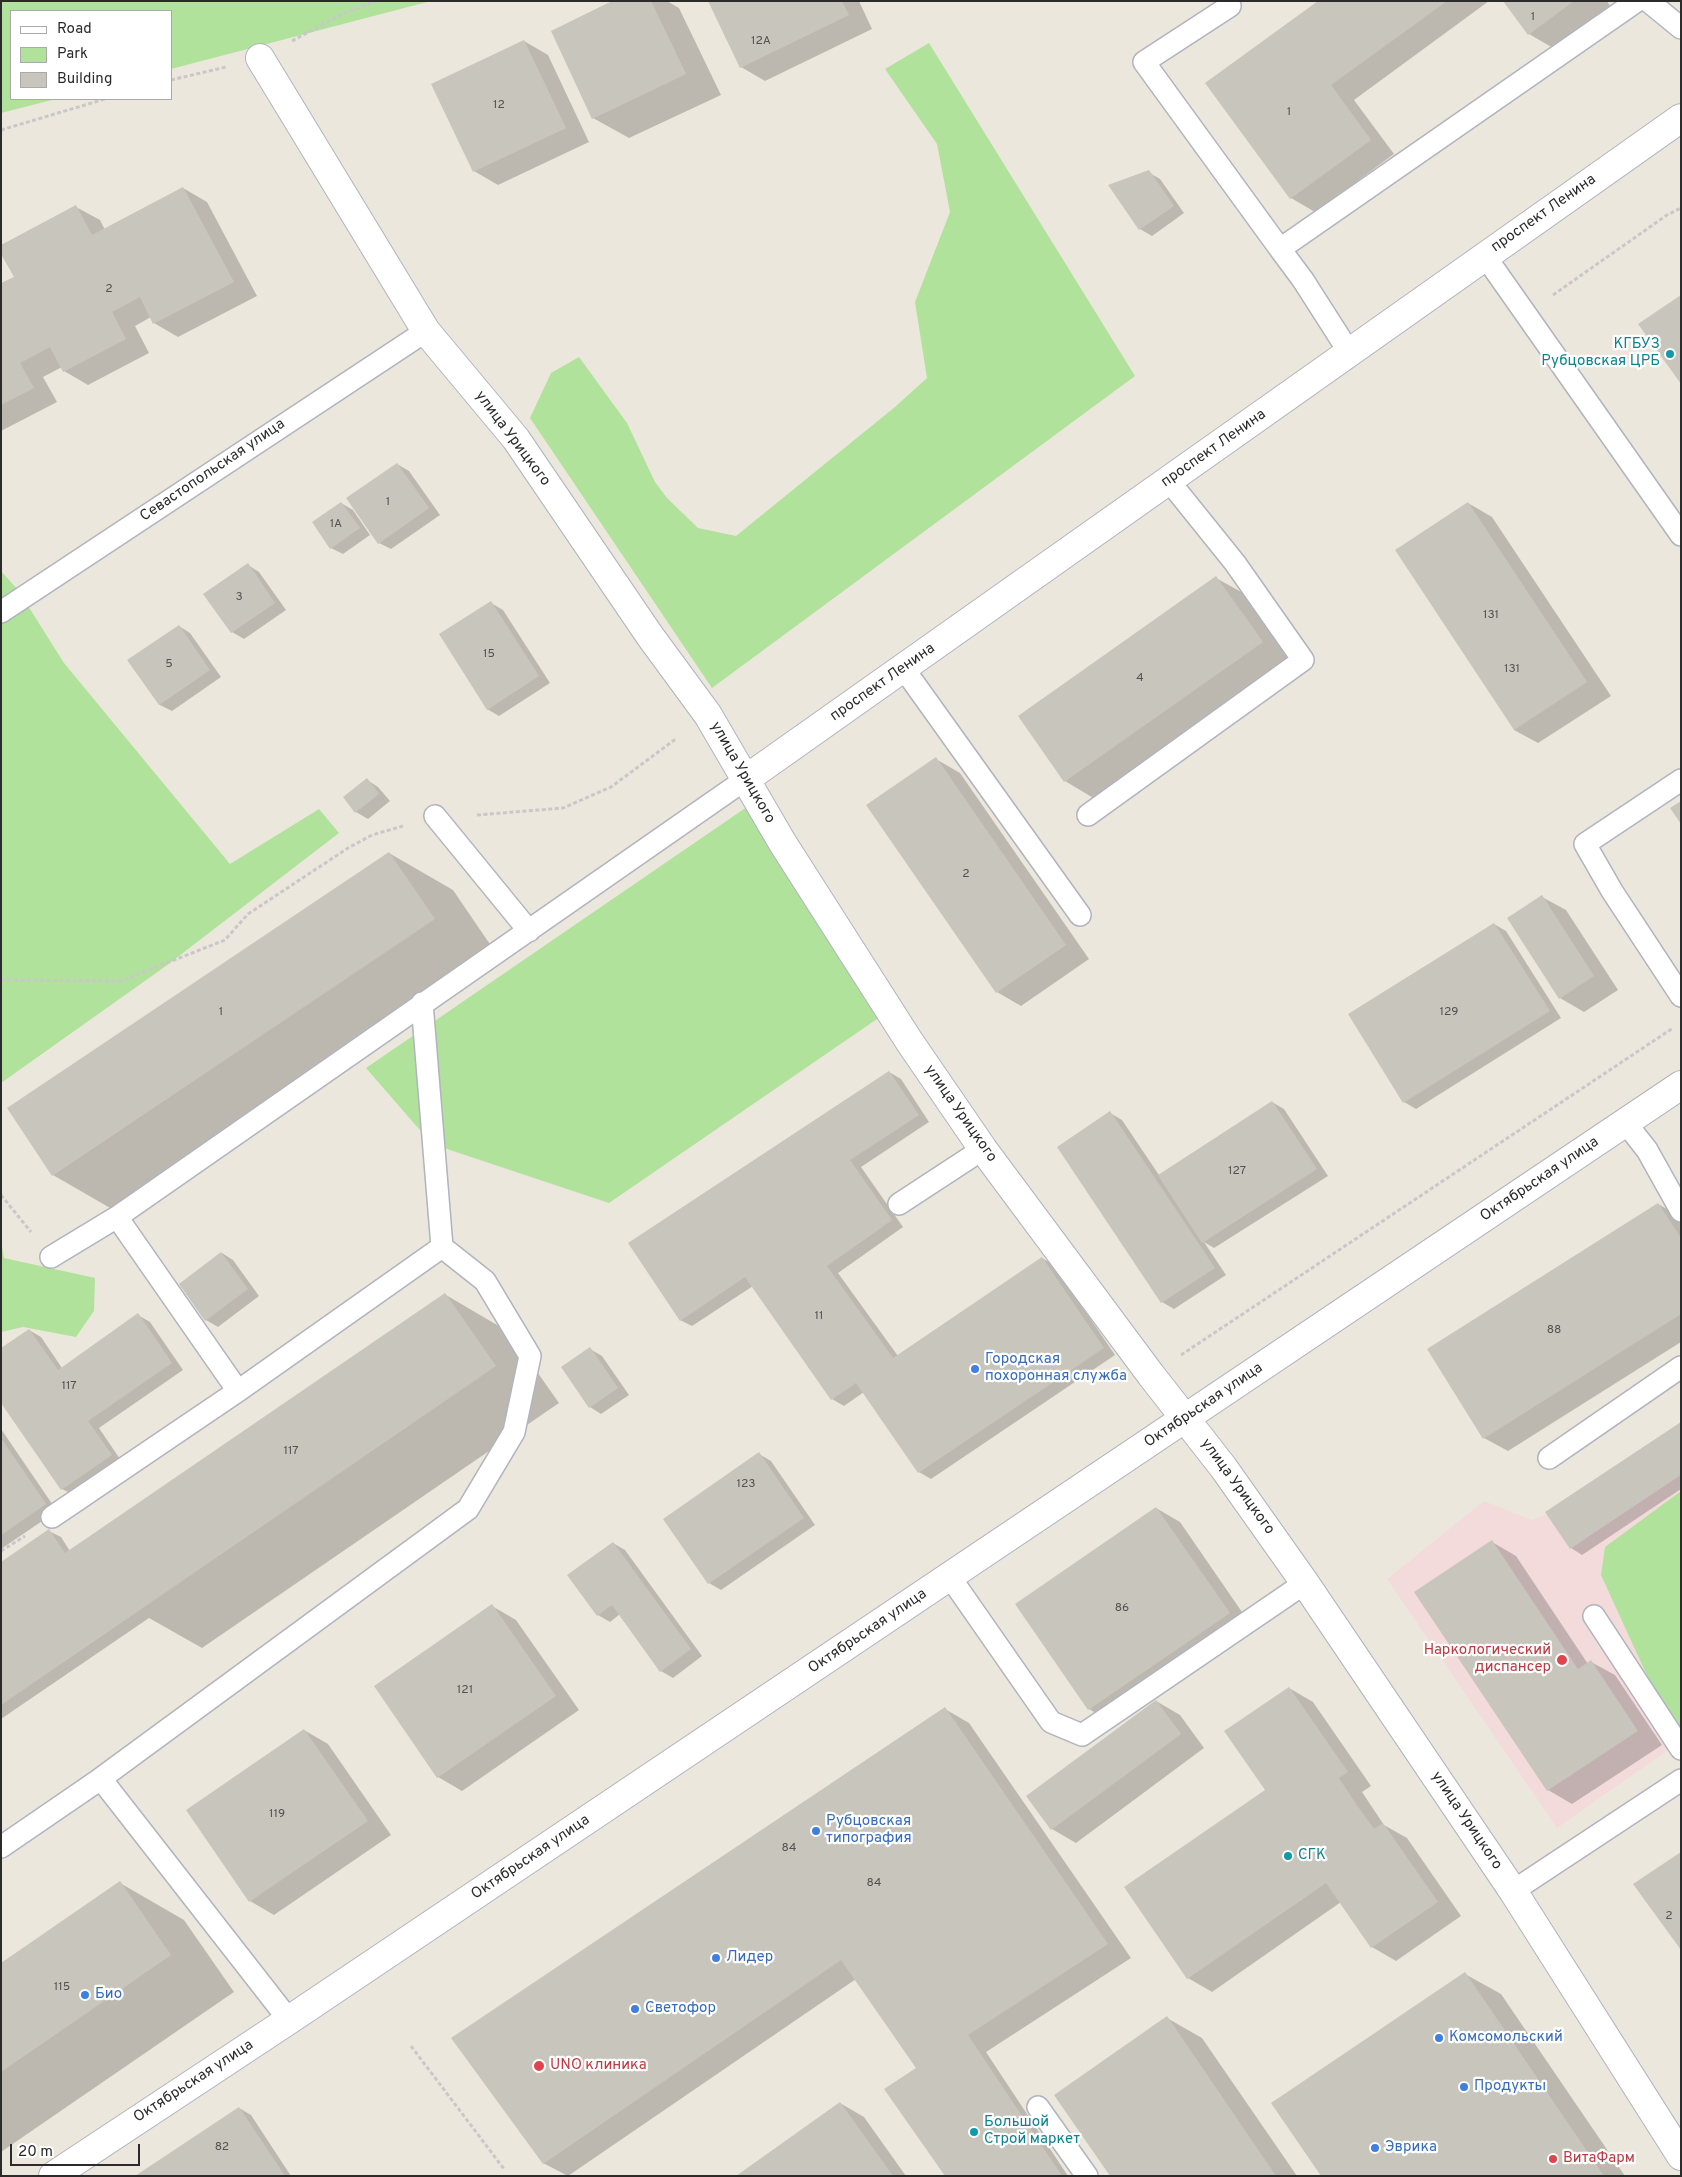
<!DOCTYPE html>
<html>
<head>
<meta charset="utf-8">
<style>
	body { margin:0 }
	#map { position:relative; width:1682px; height:2177px; overflow:hidden; background:#ece7dd; font-family:Overpass,sans-serif }
	canvas { display:block }
	.frame { position:absolute; inset:0; border:2px solid #2b2b2b; pointer-events:none }
	.legend { position:absolute; left:10px; top:10px; width:162px; height:90px; box-sizing:border-box; background:#fff; border:1px solid #aaa; margin:0; padding:6px 9px; list-style:none; font-size:15px; color:#2b2b2b }
	.legend li { display:flex; align-items:center; gap:10px; height:25px }
	.legend b { width:25px; border:1px solid #aaa }
	.scale { position:absolute; left:10px; top:2144px; width:130px; height:22px; box-sizing:border-box; border:2px solid #2b2b2b; border-top:0; padding-left:6px; font-size:15px; line-height:18px; white-space:nowrap; color:#2b2b2b; -webkit-text-stroke:4px #fff; paint-order:stroke }
</style>
</head>
<body>
<div id="map">
<canvas width="1682" height="2177"></canvas>
<div class="frame"></div>
<ul class="legend">
<li><b style="height:6px;background:#fff"></b>Road</li>
<li><b style="height:14px;background:#b0e29b"></b>Park</li>
<li><b style="height:14px;background:#c8c5bc"></b>Building</li>
</ul>
<div class="scale">20 m</div>
</div>
<script>
const ctx = document.querySelector('canvas').getContext('2d');
ctx.lineJoin = 'round';
function paint(path, color) { ctx.fillStyle = color; ctx.fill(path, 'evenodd'); }
const shape = rows => new Path2D(rows.map(r => 'M' + r).join(''));
function strokePath(path, color, width, dash) { ctx.strokeStyle = color; ctx.lineWidth = width; ctx.lineCap = dash ? 'butt' : 'round'; ctx.setLineDash(dash || []); ctx.stroke(path); }
function write(font, color, halo, rows, align = 'center') {
  ctx.font = font + ' Overpass,sans-serif'; ctx.lineWidth = 4.5; ctx.setLineDash([]); ctx.textBaseline = 'middle'; ctx.strokeStyle = halo; ctx.fillStyle = color; for (const [text, x, y, turn = 0] of rows) {
    ctx.save(); ctx.translate(x, y); ctx.rotate((+turn || 0) * Math.PI / 180); ctx.textAlign = isNaN(turn) ? turn : align; if (halo) ctx.strokeText(text, 0, 0); ctx.fillText(text, 0, 0); ctx.restore();
  }
}
paint(shape([
	[1681,1470,1681,1741,1557,1828,1387,1579,1484,1501,1532,1520,1547,1514,1570,1549]
]), '#f3dbdb');
paint(shape([
	[1,1,431,1,171,69,171,11,11,11,11,99,56,99,1,113],
	[929,43,1135,376,712,688,530,418,551,373,579,357,627,423,655,482,667,498,698,528,736,536,895,407,927,378,915,302,950,212,937,144,885,69],
	[1,571,18,590,64,663,230,864,319,809,339,833,166,966,1,1083],
	[760,798,896,1006,609,1203,432,1144,366,1068],
	[1,1240,4,1258,95,1278,94,1311,76,1337,23,1327,1,1332],
	[1681,1491,1681,1728,1650,1682,1601,1575,1605,1547]
]), '#b0e29b');
paint(shape([
	[615,1,667,1,679,8,721,95,629,138,593,118],
	[710,1,859,1,872,29,765,81,741,67],
	[1320,1,1489,1,1354,100,1394,154,1315,212,1291,198],
	[1504,1,1607,1,1610,6,1553,48,1529,34],
	[524,41,548,55,589,142,498,185,474,171],
	[1148,172,1160,179,1184,213,1152,236,1140,229],
	[183,188,207,202,257,296,178,337,154,323,151,317,135,326,149,353,88,385,64,371,62,367,43,377,57,402,1,431,1,285,15,277,76,207,100,220,105,230],
	[397,464,409,471,440,515,391,549,379,543],
	[341,503,353,510,370,535,343,554,331,548],
	[1468,503,1492,517,1611,696,1538,743,1514,730],
	[248,565,259,572,286,610,244,639,232,632],
	[1216,578,1252,598,1298,663,1100,802,1065,781],
	[491,603,503,610,550,683,499,716,487,709],
	[179,626,190,633,221,677,172,711,160,705,129,660],
	[936,759,960,773,1089,959,1021,1006,997,992],
	[367,780,378,787,390,801,368,819,356,812],
	[389,853,453,890,498,956,117,1212,53,1175],
	[1542,897,1566,910,1618,990,1584,1012,1560,998],
	[1494,924,1506,931,1561,1018,1416,1109,1404,1102],
	[889,1072,901,1079,929,1122,861,1167,903,1227,838,1273,898,1356,1042,1258,1054,1265,1115,1355,931,1479,919,1472,864,1392,844,1406,832,1399,753,1286,692,1326,680,1320],
	[1272,1102,1284,1109,1328,1176,1214,1248,1204,1242,1226,1275,1174,1309,1162,1302,1059,1147,1110,1113,1122,1120,1159,1175],
	[1658,1204,1681,1217,1681,1342,1508,1451,1484,1438],
	[222,1253,233,1260,259,1296,218,1327,206,1320,180,1285],
	[446,1295,509,1332,559,1403,202,1648,149,1618,1,1719,1,1564,49,1531,61,1537,70,1551],
	[138,1315,150,1322,183,1370,99,1428,122,1462,74,1495,62,1489,29,1330,41,1337,62,1368],
	[590,1349,602,1356,629,1395,601,1414,590,1407],
	[1681,1423,1681,1489,1582,1555,1571,1548],
	[1,1429,57,1511,1,1549],
	[759,1454,771,1461,815,1525,721,1590,709,1583],
	[1156,1508,1180,1522,1253,1628,1113,1723,1089,1709,1017,1604],
	[1492,1542,1516,1556,1588,1664,1591,1662,1615,1675,1662,1745,1572,1804,1548,1790],
	[613,1543,625,1550,702,1656,673,1678,661,1671,620,1614,610,1622,598,1615,569,1576],
	[492,1606,516,1620,579,1710,462,1791,438,1777],
	[1289,1688,1313,1702,1371,1786,1362,1792,1384,1825,1407,1838,1461,1916,1396,1961,1372,1947,1341,1902,1212,1992,1188,1978,1267,1791],
	[1156,1701,1180,1715,1204,1748,1076,1843,1052,1829],
	[945,1709,969,1723,1131,1958,986,2052,1068,2176,947,2176,917,2069,856,1979,568,2176,543,2163],
	[304,1730,328,1744,391,1835,274,1915,250,1901,188,1810],
	[120,1883,184,1920,234,1992,1,2152,1,1965],
	[1465,1974,1501,1994,1625,2176,1322,2176],
	[1167,2018,1202,2038,1297,2176,1111,2176],
	[840,2103,864,2117,906,2176,738,2176],
	[239,2108,251,2115,291,2176,137,2176]
]), '#0003');
paint(shape([
	[612,1,651,1,686,74,592,119,551,31],
	[708,1,842,1,849,15,740,68],
	[1318,1,1447,1,1331,85,1371,140,1290,199,1205,83],
	[1503,1,1574,1,1528,35],
	[524,40,566,128,473,172,431,84],
	[1149,170,1174,206,1139,230,1108,185],
	[183,187,234,282,153,324,140,297,112,312,126,339,63,372,50,347,20,363,34,388,1,405,1,283,14,277,1,254,1,245,76,205,92,235],
	[1681,295,1681,384,1638,324],
	[397,463,429,508,378,544,346,498],
	[341,502,360,528,330,549,312,522],
	[1468,502,1587,682,1514,730,1395,550],
	[248,563,275,603,231,633,203,594],
	[1216,576,1263,642,1064,782,1018,716],
	[491,601,539,676,487,710,439,634],
	[179,625,210,670,159,705,127,660],
	[936,757,1066,945,996,993,866,805],
	[367,778,379,794,355,813,343,797],
	[1681,801,1681,824,1670,808],
	[389,852,435,919,52,1176,7,1108],
	[1542,895,1594,976,1559,999,1507,918],
	[1494,923,1550,1011,1403,1103,1348,1014],
	[889,1071,919,1115,850,1160,892,1220,827,1266,893,1358,1042,1257,1104,1348,918,1473,856,1383,831,1400,745,1277,680,1321,628,1243],
	[1272,1101,1317,1169,1202,1243,1158,1175],
	[1110,1111,1215,1268,1161,1303,1057,1147],
	[1658,1203,1681,1238,1681,1314,1483,1439,1427,1349],
	[221,1252,248,1289,205,1321,179,1284],
	[445,1293,496,1366,1,1705,1,1562,49,1529,65,1553],
	[138,1313,172,1363,88,1421,112,1455,61,1490,1,1403,1,1348,29,1329,58,1370],
	[590,1347,618,1388,589,1408,561,1367],
	[1681,1422,1681,1475,1570,1549,1545,1512],
	[1,1438,46,1504,1,1535],
	[759,1452,804,1518,708,1584,663,1519],
	[1156,1507,1230,1613,1088,1710,1015,1604],
	[1492,1540,1578,1669,1591,1660,1638,1731,1547,1791,1414,1592],
	[613,1542,691,1649,660,1672,612,1605,597,1616,567,1575],
	[492,1604,556,1696,437,1778,374,1686],
	[1289,1687,1348,1772,1339,1778,1356,1804,1374,1829,1383,1823,1438,1902,1371,1948,1326,1883,1187,1979,1124,1887,1265,1790,1224,1731],
	[1156,1700,1181,1734,1051,1830,1026,1796],
	[945,1707,1108,1944,968,2035,1062,2176,945,2176,884,2089,916,2068,841,1960,543,2164,451,2038],
	[304,1729,368,1821,249,1902,186,1810],
	[1681,1852,1681,1950,1633,1884],
	[120,1881,171,1955,1,2072,1,1963],
	[1465,1972,1604,2176,1321,2176,1271,2103],
	[1167,2016,1276,2176,1110,2176,1054,2095],
	[840,2102,893,2176,736,2176],
	[239,2107,285,2176,135,2176]
]), '#c8c5bc');
const lane = shape([
	[1648,1,1681,28],
	[1230,6,1144,62,1280,249],
	[1485,256,1681,535],
	[1349,352,1303,280,1280,249,1637,1],
	[1,612,426,331],
	[904,669,1080,915],
	[1681,780,1585,844,1612,891,1681,996],
	[1088,815,1303,660,1235,563,1169,481],
	[435,816,529,931],
	[422,1003,442,1247],
	[1625,1122,1647,1150,1681,1211],
	[899,1204,983,1149],
	[117,1217,238,1391],
	[51,1257,117,1217,746,779],
	[1549,1458,1681,1367],
	[950,1577,1051,1722,1082,1735,1305,1583],
	[1594,1616,1681,1749],
	[101,1779,289,2020],
	[1,1847,96,1782,468,1509,514,1432,530,1356,485,1281,442,1247,238,1391,52,1517],
	[1513,1891,1681,1780],
	[1038,2107,1087,2176]
]);
const street = shape([
	[260,58,426,331,516,439,650,636,708,715,782,842,909,1041,983,1149,1151,1375,1223,1467,1305,1583,1513,1891,1681,2156],
	[746,779,1681,118]
]);
const secondary = shape([
	[53,2176,289,2020,1681,1085]
]);
strokePath(lane, '#b1b3be', 24);
strokePath(street, '#b1b3be', 30);
strokePath(secondary, '#b1b3be', 30);
strokePath(shape([
	[292,41,344,13,377,1],
	[171,80,226,67],
	[1,130,105,99],
	[1553,295,1667,215,1681,208],
	[477,815,563,808,611,787,677,738],
	[1,980,121,981,225,940,248,914,348,848,372,835,403,826],
	[1,1195,31,1232],
	[1181,1355,1673,1028],
	[1,1551,25,1536],
	[411,2046,504,2169]
]), '#c8c8c8', 3, [4, 2.5]);
strokePath(lane, '#fff', 21);
strokePath(street, '#fff', 28);
strokePath(secondary, '#fff', 28);
for (const [x, y, r, color] of [
	[1670,354,5,"#0f9aa8"],
	[975,1369,5,"#3f7fe0"],
	[1562,1660,6,"#e0444e"],
	[816,1831,5,"#3f7fe0"],
	[1288,1856,5,"#0f9aa8"],
	[716,1958,5,"#3f7fe0"],
	[85,1995,5,"#3f7fe0"],
	[635,2009,5,"#3f7fe0"],
	[1439,2038,5,"#3f7fe0"],
	[539,2066,6,"#e0444e"],
	[1464,2087,5,"#3f7fe0"],
	[974,2132,5,"#0f9aa8"],
	[1375,2148,5,"#3f7fe0"],
	[1553,2159,5,"#e0444e"]
]) { const dot = new Path2D(); dot.arc(x, y, r, 0, 2 * Math.PI); ctx.fillStyle = color; ctx.fill(dot); strokePath(dot, '#fff', 2); }
write('12px', '#52524f', null, [
	["1",1533,18],
	["12А",761,42],
	["12",499,106],
	["1",1289,113],
	["2",109,290],
	["1",388,503],
	["1А",336,525],
	["3",239,598],
	["131",1491,616],
	["15",489,655],
	["5",169,665],
	["131",1512,670],
	["4",1140,679],
	["2",966,875],
	["1",221,1013],
	["129",1449,1013],
	["127",1237,1172],
	["11",819,1317],
	["88",1554,1331],
	["117",69,1387],
	["117",291,1452],
	["123",746,1485],
	["86",1122,1609],
	["121",465,1691],
	["119",277,1815],
	["84",789,1849],
	["84",874,1884],
	["2",1669,1917],
	["115",62,1988],
	["82",222,2148]
]);
write('15px', '#2b2b2b', '#fff', [
	["проспект Ленина",1544,214,-35],
	["улица Урицкого",512,439,53],
	["проспект Ленина",1214,449,-35],
	["Севастопольская улица",213,471,-34],
	["проспект Ленина",883,683,-35],
	["улица Урицкого",742,773,60],
	["улица Урицкого",960,1114,55],
	["Октябрьская улица",1540,1180,-34],
	["Октябрьская улица",1204,1406,-34],
	["улица Урицкого",1237,1487,54],
	["Октябрьская улица",868,1632,-34],
	["улица Урицкого",1466,1821,56],
	["Октябрьская улица",531,1858,-34],
	["Октябрьская улица",194,2082,-33]
]);
write('15px', '#0d838f', '#fff', [
	["КГБУЗ",1660,345,"right"],
	["Рубцовская ЦРБ",1660,362,"right"],
	["СГК",1298,1856],
	["Большой",984,2123],
	["Строй маркет",984,2140]
], 'left');
write('15px', '#366cbe', '#fff', [
	["Городская",985,1360],
	["похоронная служба",985,1377],
	["Рубцовская",826,1822],
	["типография",826,1839],
	["Лидер",726,1958],
	["Био",95,1995],
	["Светофор",645,2009],
	["Комсомольский",1449,2038],
	["Продукты",1474,2087],
	["Эврика",1385,2148]
], 'left');
write('15px', '#be3a42', '#fff', [
	["Наркологический",1551,1651,"right"],
	["диспансер",1551,1668,"right"],
	["UNO клиника",550,2066],
	["ВитаФарм",1563,2159]
], 'left');
</script>
</body>
</html>
